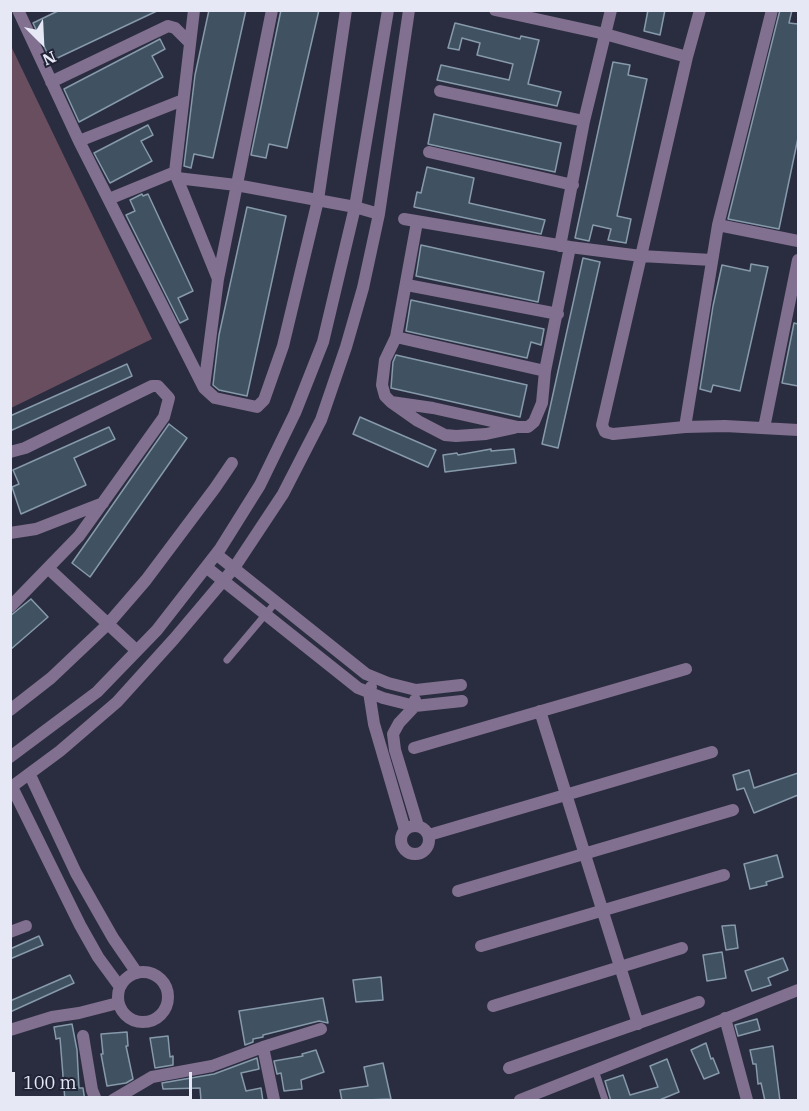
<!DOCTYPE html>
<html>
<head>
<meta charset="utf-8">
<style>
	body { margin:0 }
	#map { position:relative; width:809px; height:1111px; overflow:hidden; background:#2a2d40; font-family:"IBM Plex Serif",serif }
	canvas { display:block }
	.frame { position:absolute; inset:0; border:12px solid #e6e8f5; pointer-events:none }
	.north { position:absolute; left:12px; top:12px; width:60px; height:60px; -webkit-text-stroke:4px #212436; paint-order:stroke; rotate:156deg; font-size:16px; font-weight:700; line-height:24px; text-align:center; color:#e6e8f5 }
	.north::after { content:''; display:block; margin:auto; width:21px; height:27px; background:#e6e8f5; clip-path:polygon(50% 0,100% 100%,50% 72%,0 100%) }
	.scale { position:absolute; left:12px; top:1072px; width:180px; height:27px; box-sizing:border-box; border:3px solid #e6e8f5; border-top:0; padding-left:8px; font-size:18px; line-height:21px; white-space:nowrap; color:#e6e8f5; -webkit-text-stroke:4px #212436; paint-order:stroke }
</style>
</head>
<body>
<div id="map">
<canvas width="809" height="1111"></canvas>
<div class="frame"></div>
<div class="north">N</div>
<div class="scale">100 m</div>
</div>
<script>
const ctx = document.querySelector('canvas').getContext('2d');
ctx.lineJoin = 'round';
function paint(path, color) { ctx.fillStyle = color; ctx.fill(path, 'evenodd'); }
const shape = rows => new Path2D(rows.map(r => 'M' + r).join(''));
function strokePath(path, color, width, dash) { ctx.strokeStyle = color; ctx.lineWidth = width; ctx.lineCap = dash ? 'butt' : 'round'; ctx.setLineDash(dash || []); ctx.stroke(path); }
paint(shape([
	[10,44,152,339,11,408,10,408]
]), '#694e5f');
const building = shape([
	[60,10,159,10,51,61,33,23,60,10],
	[209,10,246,10,213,158,194,154,191,168,184,166,195,75,209,10],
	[281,10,319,10,287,148,269,144,266,158,251,155,281,10],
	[648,10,665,10,660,35,644,31,648,10],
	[780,10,792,10,789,23,798,24,798,138,779,229,728,219,780,10],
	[455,23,520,39,521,36,539,40,528,84,561,92,557,106,437,80,441,65,509,80,513,64,477,55,480,43,462,38,459,50,448,48,455,23],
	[160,39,165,49,152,56,163,77,79,122,64,89,160,39],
	[613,62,630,65,628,75,647,79,617,216,631,219,626,243,608,240,611,229,593,225,589,241,575,238,613,62],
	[434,114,561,143,555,172,428,144,434,114],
	[148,125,153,135,141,141,152,161,110,183,94,153,148,125],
	[427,167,474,178,469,203,545,220,541,234,414,207,417,192,421,193,427,167],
	[142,194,143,196,148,194,193,291,178,298,188,319,180,323,126,215,135,211,130,200,142,194],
	[247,207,286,216,247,396,219,390,213,385,219,335,247,207],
	[421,245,544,272,538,302,416,276,421,245],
	[583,258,600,262,558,448,542,444,583,258],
	[751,264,768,267,740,391,713,385,711,392,700,389,713,306,722,265,750,271,751,264],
	[411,300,544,329,541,345,531,342,527,358,406,331,411,300],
	[794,323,798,324,798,386,782,383,794,323],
	[396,355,527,385,520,417,391,388,393,362,396,355],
	[127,364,132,376,10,431,10,416,127,364],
	[360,417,436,450,428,467,353,434,360,417],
	[169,424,187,438,90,577,72,563,169,424],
	[109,427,115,439,74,458,86,485,21,514,12,487,19,484,13,470,109,427],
	[491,449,491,451,514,449,516,463,445,472,443,455,457,453,458,455,491,449],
	[31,599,48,617,10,650,10,616,31,599],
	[749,770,754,788,798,773,798,795,754,813,744,788,737,790,733,775,749,770],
	[777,855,783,877,766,882,767,885,750,889,744,864,777,855],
	[735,925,738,948,726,950,722,926,735,925],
	[39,936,43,945,10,959,10,949,39,936],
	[722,952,726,978,707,981,703,955,722,952],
	[783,958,788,970,768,978,771,985,752,991,745,971,783,958],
	[70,975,74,983,10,1012,10,1001,70,975],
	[381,977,383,1000,356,1002,353,980,381,977],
	[323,998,328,1023,319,1021,263,1035,263,1037,253,1039,253,1042,245,1045,239,1011,323,998],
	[757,1019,760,1030,738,1036,735,1025,757,1019],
	[72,1024,77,1050,79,1088,83,1088,85,1101,65,1101,60,1038,56,1039,54,1027,72,1024],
	[127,1032,128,1046,126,1046,133,1079,126,1083,107,1086,101,1054,103,1054,101,1034,127,1032],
	[168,1036,170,1057,173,1056,173,1065,155,1068,150,1038,168,1036],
	[706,1043,711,1059,713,1058,719,1073,704,1079,691,1050,706,1043],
	[773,1046,780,1101,765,1101,761,1083,758,1084,756,1064,753,1064,750,1050,773,1046],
	[316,1050,324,1072,301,1080,302,1089,284,1091,281,1073,277,1074,274,1061,303,1056,302,1054,316,1050],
	[257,1058,259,1069,241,1073,246,1091,261,1088,263,1101,201,1101,200,1088,163,1089,162,1083,214,1074,257,1058],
	[667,1059,679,1092,657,1101,611,1101,605,1081,623,1075,630,1095,658,1087,650,1066,667,1059],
	[383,1063,391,1099,342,1101,340,1090,368,1086,364,1067,383,1063]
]);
paint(building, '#405262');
strokePath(building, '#869aab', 1.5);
strokePath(shape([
	[227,660,276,602],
	[595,1070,605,1100]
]), '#827090', 7);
strokePath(shape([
	[18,10,79,141,204,388,215,398,257,407,264,400,283,346,318,200,346,10],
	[194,10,175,172,177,178,236,185,355,207,379,214],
	[495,10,605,34,687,57],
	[772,10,718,225,685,427,725,426,798,430],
	[51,82,168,26,175,28,189,42],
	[440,91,584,121],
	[79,141,183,100],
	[429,152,573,185],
	[177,178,218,279],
	[109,199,175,172],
	[404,219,570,247,641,256,712,260],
	[417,222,396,337,385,360,382,385,385,396,391,402,433,408,518,427,528,427,534,422,542,403,545,371,570,247],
	[718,225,798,241],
	[560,246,584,121,611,10],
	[407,285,558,314],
	[396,337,545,371],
	[204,387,218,279,272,10],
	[391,402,418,421,445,435,456,436,486,434,514,428],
	[685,427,613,434,605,432,602,425,687,57,700,10],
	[764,428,798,260],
	[10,452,25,448,152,386,158,386,169,398,164,417,79,536,10,607],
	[10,533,36,529,103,503],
	[216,554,366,674,388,683,416,690,461,685],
	[206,567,358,688,383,698,415,706,462,701],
	[49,569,137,651],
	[371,687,369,692,374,724,405,830],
	[415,700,415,706,399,723,393,734,395,750,418,826],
	[10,710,51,678,108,624,146,580,215,488,232,463],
	[540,711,638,1024],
	[414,748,686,669],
	[10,757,97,692,157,630,220,549,260,485,295,413,323,342,355,207,388,10],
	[30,775,76,873,113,938,137,973],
	[12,787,80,925,98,957,120,987],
	[10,788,60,751,117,702,174,639,234,568,283,494,321,420,346,347,363,288,379,214,409,10],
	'401 840a14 14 0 1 1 28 0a14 14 0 1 1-28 0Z',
	[429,835,712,752],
	[458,891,733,810],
	[10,932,26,926],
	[481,946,724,875],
	'118 997a25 25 0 1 1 50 0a25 25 0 1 1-50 0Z',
	[493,1006,682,948],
	[725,1018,747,1100],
	[10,1030,52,1017,79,1013,118,1003],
	[83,1036,92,1090,96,1100],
	[263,1047,274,1100],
	[509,1068,699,1002],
	[113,1100,152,1077,212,1066,263,1047,321,1029],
	[520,1100,798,990]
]), '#827090', 12);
</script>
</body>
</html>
